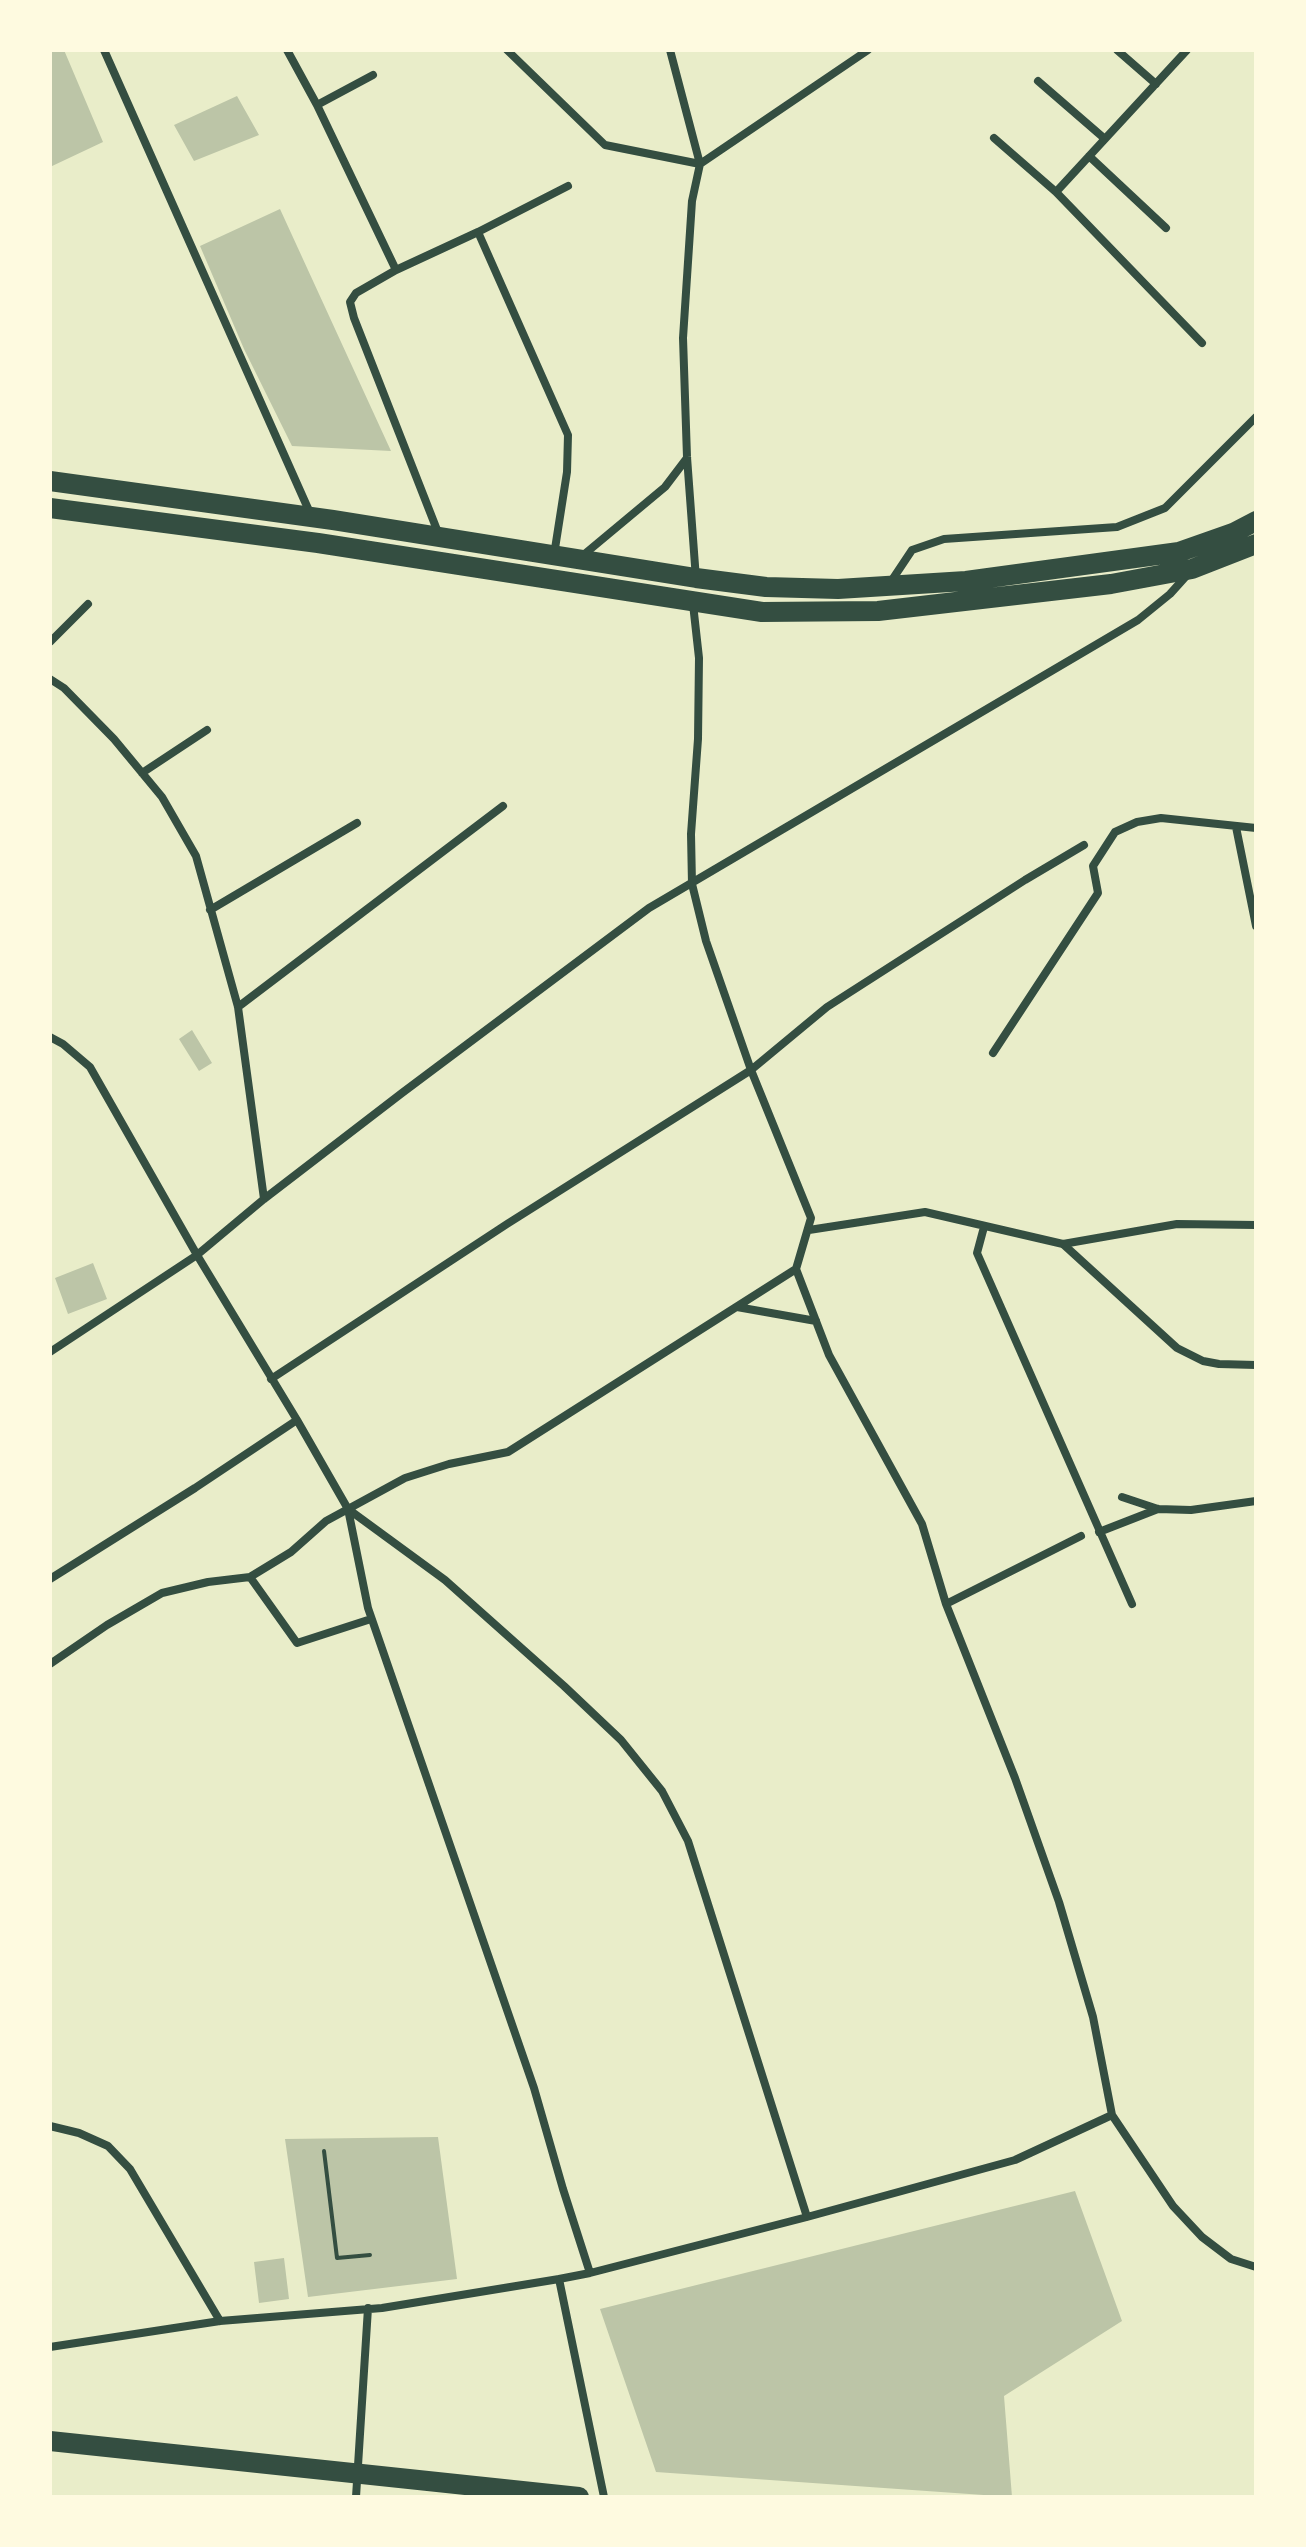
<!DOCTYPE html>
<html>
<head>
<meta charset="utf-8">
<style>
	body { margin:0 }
	#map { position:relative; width:1306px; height:2547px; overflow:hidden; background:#e9edc9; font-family:"PT Sans",sans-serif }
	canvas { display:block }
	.frame { position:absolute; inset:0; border:52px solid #fefae0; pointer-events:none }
</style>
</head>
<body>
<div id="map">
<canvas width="1306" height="2547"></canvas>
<div class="frame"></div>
</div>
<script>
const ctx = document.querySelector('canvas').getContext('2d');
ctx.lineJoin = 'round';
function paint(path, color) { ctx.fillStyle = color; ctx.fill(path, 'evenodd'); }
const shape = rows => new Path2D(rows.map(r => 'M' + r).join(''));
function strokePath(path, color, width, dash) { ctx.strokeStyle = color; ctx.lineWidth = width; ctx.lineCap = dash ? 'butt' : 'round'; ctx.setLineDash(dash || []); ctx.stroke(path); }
paint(shape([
	[50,50,64,50,103,142,50,167],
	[237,96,259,135,194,161,174,125],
	[280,209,391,451,292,446,244,349,200,246],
	[192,1030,212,1063,199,1071,179,1039],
	[93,1263,107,1299,68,1314,55,1278],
	[438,2137,457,2279,308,2297,285,2139],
	[1075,2191,1122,2321,1004,2396,1012,2497,656,2472,600,2309],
	[284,2258,289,2299,259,2303,254,2262]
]), '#bcc5a7');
strokePath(shape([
	[324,2151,337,2258,370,2255]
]), '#344e41', 4);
strokePath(shape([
	[104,50,310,513],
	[287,50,317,105,396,270,356,293,350,302,354,318,439,535],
	[507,50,605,145,700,164,670,50],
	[1117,50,1156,84],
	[1038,81,1105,139],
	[317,105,373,75],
	[994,138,1056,192,1202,343],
	[1089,156,1166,228],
	[1056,192,1187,50],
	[478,232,568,435,567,472,554,555],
	[396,270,478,232,568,186],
	[581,557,665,487,687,458],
	[696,579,687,457,683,338,692,201,700,164,868,50],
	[890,583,912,550,944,539,1117,527,1165,508,1256,417],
	[50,642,88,604],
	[50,679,64,688,114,739,162,797,196,856,238,1007,264,1199],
	[142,773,207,730],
	[1236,827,1256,926],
	[210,910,357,823],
	[238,1007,503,806],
	[50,1037,63,1044,90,1067,197,1255,297,1420,348,1509,368,1608,534,2088,563,2189,590,2273],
	[993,1053,1098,893,1093,866,1115,832,1137,822,1161,818,1256,828],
	[984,1227,977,1253,1132,1604],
	[809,1230,925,1212,1063,1244,1177,1348,1203,1361,1219,1364,1256,1365],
	[1063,1244,1177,1224,1256,1225],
	[796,1269,829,1355,922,1524,946,1604,1015,1778,1059,1902,1093,2017,1112,2115,1173,2206,1202,2237,1231,2259,1256,2267],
	[737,1307,816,1321],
	[50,1352,197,1255,264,1199,402,1093,649,908,1138,620,1170,594,1188,574],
	[271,1379,507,1224,751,1070,827,1007,1025,880,1084,845],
	[1122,1497,1158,1509,1191,1510,1256,1501],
	[1099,1532,1158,1509],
	[250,1577,297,1643,371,1619],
	[50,1579,195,1488,297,1420],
	[946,1604,1081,1536],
	[50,1664,107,1625,162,1593,208,1582,250,1577,291,1552,326,1521,405,1478,449,1464,508,1452,796,1269,811,1218,751,1070,706,941,692,884,691,834,698,739,699,658,693,604],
	[50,2126,79,2133,108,2146,130,2169,220,2321],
	[807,2217,1015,2160,1112,2115],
	[559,2279,604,2497],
	[50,2347,220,2321,382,2308,559,2279,590,2273,807,2217,688,1841,662,1791,621,1740,564,1686,445,1580,348,1509],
	[356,2497,368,2308]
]), '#344e41', 8);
strokePath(shape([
	[50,481,333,520,696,578,766,587,838,589,966,581,1179,552,1233,533,1256,521],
	[50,508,318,543,762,612,878,611,1111,584,1192,569,1256,544],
	[50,2441,579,2497]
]), '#344e41', 20);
</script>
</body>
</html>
